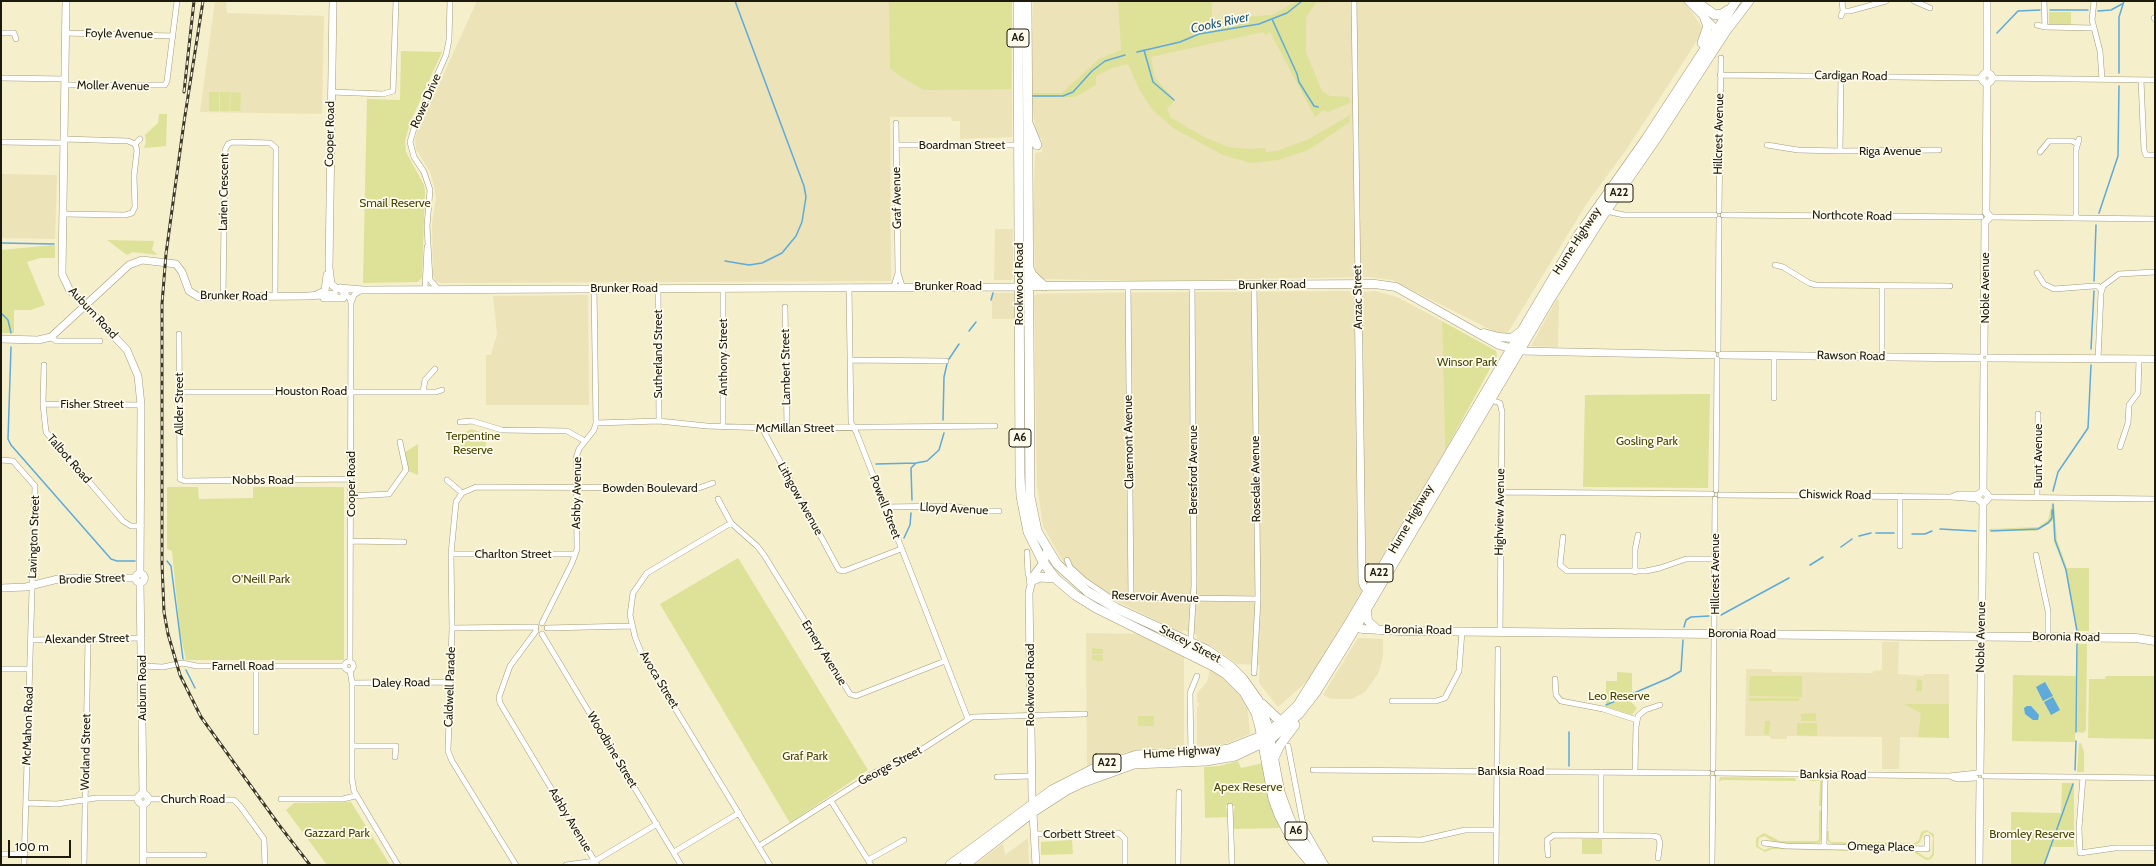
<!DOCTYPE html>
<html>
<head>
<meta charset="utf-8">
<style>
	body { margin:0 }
	#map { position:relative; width:2156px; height:866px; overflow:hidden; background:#f6efcb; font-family:Cabin,sans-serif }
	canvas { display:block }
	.frame { position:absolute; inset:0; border:2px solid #1c1a0d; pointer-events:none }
	.scale { position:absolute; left:8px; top:840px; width:63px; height:18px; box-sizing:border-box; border:2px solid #1c1a0d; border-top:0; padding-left:5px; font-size:12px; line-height:14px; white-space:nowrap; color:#1c1a0d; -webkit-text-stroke:3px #fefbed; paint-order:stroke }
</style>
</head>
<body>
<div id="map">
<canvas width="2156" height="866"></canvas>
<div class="frame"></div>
<div class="scale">100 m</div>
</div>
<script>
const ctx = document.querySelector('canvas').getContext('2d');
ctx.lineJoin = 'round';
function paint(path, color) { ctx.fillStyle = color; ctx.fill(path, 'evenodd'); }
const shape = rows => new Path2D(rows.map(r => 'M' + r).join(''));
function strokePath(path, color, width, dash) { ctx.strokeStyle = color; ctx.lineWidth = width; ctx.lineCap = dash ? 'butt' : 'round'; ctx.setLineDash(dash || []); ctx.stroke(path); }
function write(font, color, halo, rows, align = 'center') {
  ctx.font = font + ' Cabin,sans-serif'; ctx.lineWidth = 3.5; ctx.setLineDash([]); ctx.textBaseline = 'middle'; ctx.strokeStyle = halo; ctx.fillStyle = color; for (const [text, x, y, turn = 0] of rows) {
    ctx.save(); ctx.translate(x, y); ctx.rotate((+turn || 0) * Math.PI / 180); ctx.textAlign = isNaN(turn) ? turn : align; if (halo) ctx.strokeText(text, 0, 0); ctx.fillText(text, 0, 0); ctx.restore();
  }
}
paint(shape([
	[215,1,226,1,227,13,324,16,322,114,200,112],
	[477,1,1012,1,1012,137,960,139,960,121,952,121,951,117,890,117,891,281,441,283,435,281,433,275,432,223,436,199,434,185,430,172,416,149,415,140,417,132],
	[1033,1,1684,1,1704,30,1626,150,1587,203,1507,334,1499,334,1392,280,1368,277,1143,281,1042,279,1037,275,1035,269,1033,216,1035,153,1042,152,1042,139,1038,137,1035,128,1032,101],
	[1,174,57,175,55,239,1,238],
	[995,229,1013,229,1013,278,1011,280,994,280],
	[1349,291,1352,293,1376,291,1397,297,1442,321,1445,451,1318,665,1306,682,1278,707,1259,683,1260,665,1237,664,1213,647,1197,639,1197,635,1184,630,1180,632,1096,591,1065,565,1043,526,1037,485,1034,297,1036,294,1070,293],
	[992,293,1015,293,1015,319,992,319],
	[588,295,589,405,486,405,486,355,491,355,497,334,493,296],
	[1557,299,1559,300,1558,347,1531,346],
	[1086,633,1138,634,1184,657,1184,745,1182,747,1144,749,1106,757,1087,766],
	[1358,638,1383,639,1383,658,1378,674,1365,692,1352,699,1331,699,1323,695],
	[1882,642,1899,642,1898,674,1923,676,1924,674,1949,674,1949,738,1900,737,1899,769,1882,769,1882,737,1787,736,1787,739,1771,739,1770,736,1745,736,1746,669,1771,669,1772,672,1873,673,1873,671,1882,670],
	[1210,669,1231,684,1247,703,1250,734,1225,744,1200,747,1197,745,1197,706,1199,706,1199,703,1197,702,1197,693,1207,682],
	[1028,838,1029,865,975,865,1003,843,1005,855]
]), '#ece3b8');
paint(shape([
	[889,1,1012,1,1011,89,924,90,900,76,890,68],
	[1118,1,1212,1,1212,19,1272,15,1297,1,1345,1,1316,3,1306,17,1306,53,1322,91,1330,96,1349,97,1350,103,1328,112,1324,110,1315,117,1270,32,1265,35,1263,32,1151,57,1155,78,1174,99,1173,103,1167,108,1170,117,1204,137,1228,147,1249,149,1265,148,1266,152,1277,151,1309,139,1350,115,1350,122,1308,150,1278,160,1251,163,1223,155,1173,128,1152,109,1139,89,1128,64,1112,68,1096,76,1096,85,1075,97,1032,97,1033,93,1062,93,1099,59,1121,50],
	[2049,12,2071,12,2071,24,2049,25],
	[401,51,442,52,410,123,405,141,406,152,424,185,425,191,422,277,418,282,363,283,367,99,400,100],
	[209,92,219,92,219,111,209,111],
	[220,92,230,92,229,111,220,111],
	[231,92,241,93,240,111,230,111],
	[159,114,167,114,166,146,144,148,146,142,145,135,158,123],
	[107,240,154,241,152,250,158,255,133,252,127,255],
	[55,245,55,258,40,258,27,262,45,305,31,310,14,310,14,333,1,333,1,250],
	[1442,321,1496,351,1497,356,1445,451],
	[1710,394,1708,488,1583,487,1585,395],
	[471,429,486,434,486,456,460,455,461,435],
	[418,444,418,475,408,471,405,452],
	[167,487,198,487,199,499,253,498,253,487,344,487,344,660,186,660,180,632,172,551,167,549],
	[2052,504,2054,504,2057,540,2067,568,2089,568,2089,631,2077,631,2065,568,2054,542,2053,521,2036,531,1989,531,1989,529,2039,527,2048,520],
	[738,558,868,770,790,823,660,604],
	[2078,644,2087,644,2086,730,2083,733,2077,732],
	[1092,648,1103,649,1103,654,1092,654],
	[1092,655,1103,655,1103,661,1092,660],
	[1617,672,1632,673,1632,703,1637,708,1632,715,1606,707,1606,681,1617,681],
	[2013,675,2076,676,2075,742,2012,741],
	[1750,676,1802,676,1802,697,1749,696],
	[2106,676,2155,676,2155,739,2088,738,2089,679,2105,679],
	[1917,679,1922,680,1922,691,1916,691],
	[1749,698,1799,698,1799,701,1749,701],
	[1904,704,1949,704,1949,738,1918,737,1921,713],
	[1816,713,1816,721,1801,721,1801,714],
	[1138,716,1154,716,1154,726,1138,726],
	[1765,721,1770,721,1769,735,1764,734],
	[1797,723,1817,723,1817,736,1797,735],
	[2079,743,2081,743,2084,752,2084,772,2077,772],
	[1238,761,1241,768,1264,763,1275,815,1280,828,1234,829,1233,812,1235,807,1231,803,1226,805,1228,817,1205,818,1204,767,1220,766],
	[1720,777,1795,778,1796,781,1722,780,1719,782],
	[1810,779,1822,781,1822,806,1819,806,1820,781,1810,781],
	[2062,783,2074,783,2074,847,2051,847,2045,865,2011,865,2011,812,2061,813],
	[351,802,390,865,327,865,286,810,294,803],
	[1819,810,1822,811,1822,840,1819,843,1784,844,1773,842,1765,836,1759,838,1758,846,1764,850,1772,847,1916,851,1925,857,1929,858,1932,854,1933,837,1928,832,1924,833,1920,842,1914,846,1832,844,1826,840,1826,831,1829,831,1829,839,1831,842,1915,843,1919,840,1921,832,1926,830,1934,834,1934,855,1931,859,1926,860,1915,853,1901,852,1772,849,1765,852,1756,847,1756,838,1764,833,1780,841,1817,841,1819,839],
	[1582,839,1602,839,1602,854,1582,854],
	[1072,840,1073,854,1041,855,1041,842]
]), '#dee198');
paint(shape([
	[2045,682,2053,696,2043,701,2036,687],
	[2053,697,2060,710,2051,715,2044,702],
	[2027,706,2031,706,2039,715,2038,720,2033,720,2025,714,2024,708]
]), '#5daadb');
strokePath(shape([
	[2050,10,2088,10],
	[2098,11,2111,10,2122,4],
	[1272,19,1297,74,1299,82,1314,106,1318,107],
	[1997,33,2018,11,2040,10],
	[1144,50,1153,82,1174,100],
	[1137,52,1180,42,1199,34,1259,24,1287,13,1302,1],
	[2119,73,2119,17,2124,1],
	[1031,96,1063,96,1073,92,1092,71,1105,61,1125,55],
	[2099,213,2118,156,2119,86],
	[1,243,54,244],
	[725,261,749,265,762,263,782,253,796,236,802,222,806,197,804,186,735,1],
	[2094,281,2096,225],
	[991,300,993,293],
	[1,313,8,320,11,333],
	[969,331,976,322],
	[11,347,8,439,11,445,111,559,117,561,135,561],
	[2091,349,2094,291],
	[949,359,959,344],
	[943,420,944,377,947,364],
	[876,464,916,463],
	[2053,491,2058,472,2088,428,2091,365],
	[912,500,911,468,916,463,927,461,939,450,944,433],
	[2053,504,2055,540,2066,570,2077,631],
	[1940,529,1976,531],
	[1991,531,2038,529,2048,523,2052,518,2052,510],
	[1876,533,1894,533],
	[1912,534,1925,534,1932,531],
	[1859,536,1871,533],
	[904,538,910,525,911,513],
	[1841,547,1852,539],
	[167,561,171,566,183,659],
	[1810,565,1823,557],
	[1721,615,1789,578],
	[1684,627,1686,620,1691,617,1709,616],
	[186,670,195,688],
	[1606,705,1669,678,1681,671,1683,640],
	[2076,732,2077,644],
	[1569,766,1569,732],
	[2075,770,2076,741],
	[2044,865,2073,784]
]), '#5daadb', 1.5);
const street = shape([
	[1354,1,1358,284],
	[1914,1,1930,8],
	[2044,1,2045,27],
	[2094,1,2092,20,2100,51,2102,79],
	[1843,11,1850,11,1886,1],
	[1841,16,1843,11,1842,1],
	[2154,18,2155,19],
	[2037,25,2045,27,2093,28],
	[1,33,14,33,16,39],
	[65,33,173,36],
	[1720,75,1982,78],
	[1,78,65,79],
	[1993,78,2155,80],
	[2141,80,2144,150,2146,155,2155,155],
	[65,85,165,85,167,81,177,1],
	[332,92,383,94,393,91,396,1],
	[1,142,64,143],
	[135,144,140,139],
	[897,145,1020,145],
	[1767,145,1798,150,1840,151,1939,150],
	[1840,151,1841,76],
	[2040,152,2049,141,2072,141,2076,143],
	[1606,211,1624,215,1715,215],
	[1719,211,1721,58],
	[63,214,125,215,132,213,135,207,134,176,137,150,135,144,128,141,64,139],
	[1723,215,1981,217],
	[1990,217,2155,219],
	[2076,218,2076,150,2079,139],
	[1775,265,1783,267,1809,283,1816,285,1950,286],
	[898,273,902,286],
	[2037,273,2044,284,2054,289,2094,286,2098,286,2101,290],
	[1254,285,1258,599,1254,673],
	[894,286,898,273,896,123],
	[1128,286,1131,598],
	[849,287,851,422,857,434,968,719],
	[658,288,659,421],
	[425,289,427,247],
	[438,289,430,280,427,226,430,190,424,172,414,157,410,142,415,125,446,55,449,40,450,1],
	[345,295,349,297,351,303,350,661],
	[223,297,225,150,228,144,233,142,270,143,276,148,275,296],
	[351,303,354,295,362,290],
	[785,307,787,428],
	[179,334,180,479,185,481,351,479],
	[51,337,56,341,100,341],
	[1718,350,1719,219],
	[1774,355,1774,398],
	[1882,357,1882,286],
	[2098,359,2101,293,2103,286,2119,274,2155,272],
	[850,360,946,361],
	[44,365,43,404,46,432,123,521,131,526,141,526],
	[179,392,436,392,442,390],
	[423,392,425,380,435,369],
	[1491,400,1500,403,1502,412,1500,632],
	[43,404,141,405],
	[460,422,472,421,502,430,567,431,585,441],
	[596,423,659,421,707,426,768,428,995,426],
	[723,426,723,288],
	[762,428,839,570,844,571,901,549],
	[2120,447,2128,423,2129,405,2138,393,2139,359],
	[1,460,13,461,35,486,24,865],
	[447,480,462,493],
	[1716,490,1717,359],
	[1500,492,1712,494],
	[1720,495,1951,497,1958,494,1979,494],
	[351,496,389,494,406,470,400,442],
	[1951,497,1978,499],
	[1988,497,2155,499],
	[2037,497,2038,414],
	[718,499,731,523,757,546,764,555,850,694,856,696,945,661],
	[885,507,953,506,976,511,999,511],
	[731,523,647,573,633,593,630,615,635,637,641,652,770,865],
	[1563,537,1560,565,1567,571,1646,571,1660,568,1686,559,1715,559],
	[351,541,404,542],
	[1900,546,1900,496],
	[1027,552,1028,574,1031,581],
	[451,554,575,554],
	[2036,555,2048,611,2048,637],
	[1067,560,1070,567,1084,580,1109,597,1258,599],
	[1635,572,1635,550,1638,535],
	[542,623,572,563,577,549,576,458,579,449,594,430,596,423,594,288],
	[452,628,536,627],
	[547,628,631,626],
	[536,631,510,666,499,697,500,703,597,865],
	[542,634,681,865],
	[31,640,142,638],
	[1190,654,1194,585,1192,285],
	'344.5 666a4.5 4.5 0 1 1 9 0a4.5 4.5 0 1 1-9 0Z',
	[142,666,163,667,182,663,197,666,345,666],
	[256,666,256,732],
	[1,669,30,669],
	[350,670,352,683,352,779,354,791,398,865],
	[1555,679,1556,695,1561,701,1603,709,1637,720],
	[352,683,450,682],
	[1392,701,1436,701,1445,698,1459,671,1462,631],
	[352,746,396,746,395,757],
	[1288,746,1302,819,1305,829,1326,865],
	[1191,754,1190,693,1197,676],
	[1713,769,1715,499],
	[1313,770,1708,773],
	[1635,772,1636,727,1638,716,1645,710,1660,705],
	[1717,773,1949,776,1977,773],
	[1949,776,1957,779,1976,778],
	[1984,776,2155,778],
	[997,777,1031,776],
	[2083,777,2079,828,2080,853,2115,848,2155,848],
	[148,799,234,800,240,806,264,839,265,865],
	[281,799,343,799,355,796],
	[831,801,871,865],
	[26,803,57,804,96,798,138,798],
	[1230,806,1232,865],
	[1035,834,1119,833,1125,839,1125,865],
	[1601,836,1601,772],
	[1375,839,1421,840,1465,830,1496,830],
	[1764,843,1786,846,1927,849,1927,838],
	[759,846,874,773,924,748,972,717,1085,714],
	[1824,846,1825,774],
	[674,852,739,813],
	[1,854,25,854],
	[143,855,204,855],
	[1548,855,1547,840,1554,835,1653,836,1658,837,1660,843,1658,858],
	[868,860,904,840],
	[84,865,88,639],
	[516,865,452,761,448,751,452,628,451,554,456,502,462,493,476,487,699,488,713,483],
	[566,865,595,861,657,824],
	[1178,865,1179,792],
	[1496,865,1498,649],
	[1712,865,1713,778]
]);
const secondary = shape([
	[66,1,62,274,69,289,127,350,138,376,141,405,140,574],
	[333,1,329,268,331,284,337,289],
	[1688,1,1720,33],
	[1987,1,1987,73],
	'1982 78a5 5 0 1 1 10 0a5 5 0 1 1-10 0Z',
	[1986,212,1987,83],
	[1985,222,1990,217,1986,212],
	[1358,284,1362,582,1364,587,1368,591],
	[340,288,363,290,1019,287],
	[318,294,325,291,327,275],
	[324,298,343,298,345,293,340,288],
	[1,339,38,340,51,337,129,265,142,260,176,264,182,272,189,291,199,297,308,296,334,294],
	[1520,351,1713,355],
	[1984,353,1985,222],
	[1722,355,1980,358],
	[1989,358,2155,359],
	[1983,492,1984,362],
	'1978 497a5 5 0 1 1 10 0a5 5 0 1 1-10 0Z',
	'135.5 578a4.5 4.5 0 1 1 9 0a4.5 4.5 0 1 1-9 0Z',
	[140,582,143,794],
	[1,588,26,587,62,578,136,578],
	[1980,772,1983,502],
	'138 799a5 5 0 1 1 10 0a5 5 0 1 1-10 0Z',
	[143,804,143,865],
	[1036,865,1032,796,1029,593,1033,576,1045,560,1047,550],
	[1979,865,1980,781]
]);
const primary = shape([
	[1028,286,1375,284,1396,287,1499,345,1518,350],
	[1484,333,1499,337,1512,338,1521,331],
	[1367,609,1368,621,1378,630],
	[1351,626,1363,629,1401,631,2136,638,2155,641]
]);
const highway = shape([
	[1018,1,1020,476,1021,496,1028,532,1043,562,1055,578,1075,595,1096,608,1213,666,1226,674,1244,692,1256,713,1260,728,1273,799,1279,815,1293,842,1312,865],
	[1027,1,1030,497,1037,531,1057,564,1088,592,1116,608,1207,650,1230,666,1243,679,1258,700,1267,724,1280,792,1289,817,1296,832,1321,865],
	[1698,3,1715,15,1722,14,1728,10],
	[1702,43,1708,26,1705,19],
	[1028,123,1037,145],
	[1029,268,1032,275,1044,286],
	[1031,581,1040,577,1055,578],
	[1262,704,1281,722],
	[1274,758,1280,745,1295,725],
	[950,865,1052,790,1095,768,1137,755,1209,752,1229,749,1262,736,1276,726,1298,705,1345,630,1579,234,1646,139,1736,1],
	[965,865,1033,812,1067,790,1084,782,1134,764,1206,761,1235,756,1271,739,1299,714,1316,692,1344,647,1552,296,1602,217,1656,139,1726,31,1749,1]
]);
strokePath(street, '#a39c7b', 6);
strokePath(secondary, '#a39c7b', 8);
strokePath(primary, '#a39c7b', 9);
strokePath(highway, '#a39c7b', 10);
strokePath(street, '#fff', 5);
strokePath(secondary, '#fff', 7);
strokePath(primary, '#fff', 8);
strokePath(highway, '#fff', 9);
const rail = shape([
	[203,1,184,122,166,254,162,304,162,564,164,612,168,634,180,675,201,717,279,825,310,865],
	[184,92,194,1]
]);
strokePath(rail, '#3b3828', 3);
strokePath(rail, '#fefbed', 1.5, [4.5]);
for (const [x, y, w] of [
	[1018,38,22],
	[1619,193,28],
	[1020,438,22],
	[1379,573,28],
	[1107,763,28],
	[1296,831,22]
]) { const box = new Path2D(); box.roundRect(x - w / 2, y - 9, w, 18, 3); ctx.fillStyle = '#fefbed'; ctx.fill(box); strokePath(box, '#1c1a0d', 1); }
write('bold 11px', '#1c1a0d', null, [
	["A6",1018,38],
	["A22",1619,193],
	["A6",1020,438],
	["A22",1379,573],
	["A22",1107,763],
	["A6",1296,831]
]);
write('12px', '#1c1a0d', '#fefbed', [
	["Foyle Avenue",119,34,1],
	["Cardigan Road",1851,76,1],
	["Moller Avenue",113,86,1],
	["Rowe Drive",426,101,-66],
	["Cooper Road",330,134,-89],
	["Hillcrest Avenue",1719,134,-89],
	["Boardman Street",962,145],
	["Riga Avenue",1890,151],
	["Larien Crescent",224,192,-89],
	["Graf Avenue",897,198,-91],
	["Northcote Road",1852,216,1],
	["Hume Highway",1577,241,-57],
	["Rookwood Road",1019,284,-90],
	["Brunker Road",1272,285,-1],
	["Brunker Road",948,286],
	["Brunker Road",624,288],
	["Noble Avenue",1985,288,-90],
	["Brunker Road",234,296,1],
	["Anzac Street",1358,297,-91],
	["Auburn Road",93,313,47],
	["Sutherland Street",658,354,-90],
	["Rawson Road",1851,356,1],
	["Anthony Street",723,357,-90],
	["Lambert Street",786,367,-91],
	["Houston Road",311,391],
	["Fisher Street",92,404],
	["Allder Street",179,404,-90],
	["McMillan Street",795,428],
	["Claremont Avenue",1129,442,-91],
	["Bunt Avenue",2038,456,-90],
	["Talbot Road",69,459,49],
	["Beresford Avenue",1193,470,-90],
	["Rosedale Avenue",1256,479,-91],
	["Nobbs Road",263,480],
	["Cooper Road",351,484,-90],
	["Bowden Boulevard",650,488],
	["Ashby Avenue",577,493,-89],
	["Chiswick Road",1835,495,1],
	["Lithgow Avenue",800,499,61],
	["Powell Street",885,507,69],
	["Lloyd Avenue",954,509,3],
	["Highview Avenue",1500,512,-89],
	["Hume Highway",1411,519,-60],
	["Lavington Street",34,537,-88],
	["Charlton Street",513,554],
	["Hillcrest Avenue",1715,574,-90],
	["Brodie Street",92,579,-2],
	["Reservoir Avenue",1155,597,2],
	["Boronia Road",1418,630,1],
	["Boronia Road",1742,634,1],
	["Noble Avenue",1981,637,-89],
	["Boronia Road",2066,637,1],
	["Alexander Street",87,639,-1],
	["Stacey Street",1190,644,28],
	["Emery Avenue",824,653,58],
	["Farnell Road",243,666],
	["Avoca Street",659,680,59],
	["Daley Road",401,683,-1],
	["Rookwood Road",1030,685,-90],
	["Caldwell Parade",450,687,-88],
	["Auburn Road",142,688,-90],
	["McMahon Road",28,726,-88],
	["Woodbine Street",612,750,59],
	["Worland Street",86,752,-89],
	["Hume Highway",1182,752,-4],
	["George Street",890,766,-28],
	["Banksia Road",1511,771],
	["Banksia Road",1833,775,1],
	["Church Road",193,799],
	["Ashby Avenue",570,820,59],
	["Corbett Street",1079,834],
	["Omega Place",1881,847,1]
]);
write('12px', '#464603', '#fefbed', [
	["Smail Reserve",395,203],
	["Winsor Park",1467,362],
	["Terpentine",473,436],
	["Reserve",473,450],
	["Gosling Park",1647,441],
	["O'Neill Park",261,579],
	["Leo Reserve",1619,696],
	["Graf Park",805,756],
	["Apex Reserve",1248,787],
	["Gazzard Park",337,833],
	["Bromley Reserve",2032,834]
]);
write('italic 13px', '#225c7e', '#fefbed', [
	["Cooks River",1220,23,-12]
]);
</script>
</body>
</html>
